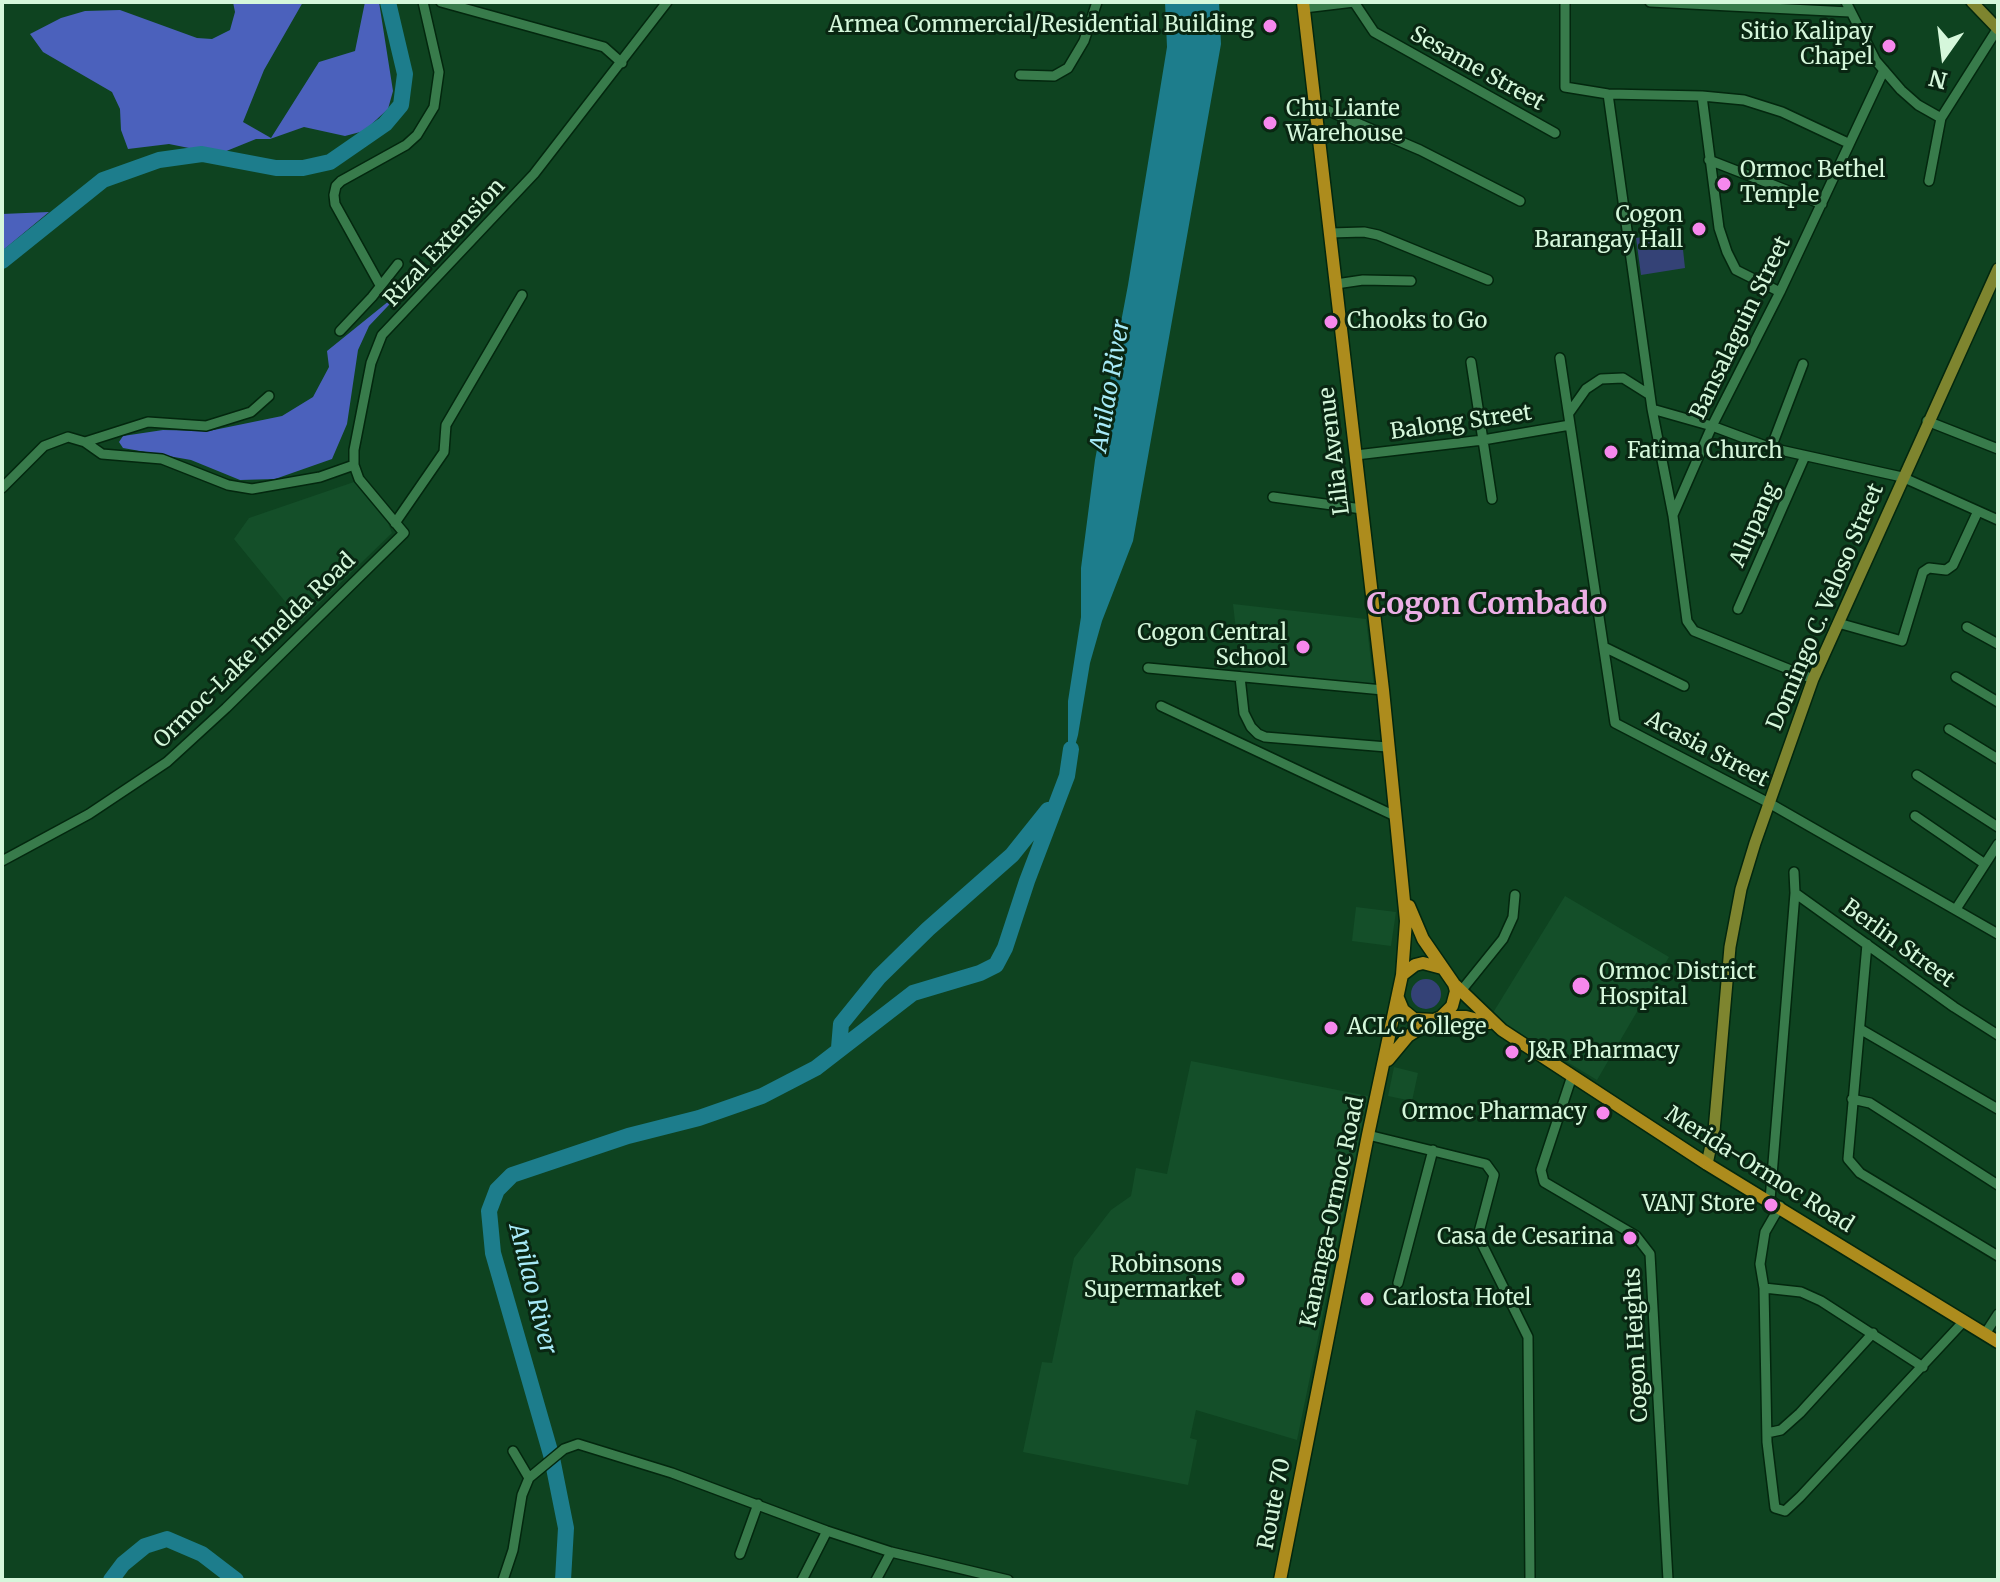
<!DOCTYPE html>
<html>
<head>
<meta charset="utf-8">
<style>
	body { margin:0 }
	#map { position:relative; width:2000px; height:1582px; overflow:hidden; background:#0e4320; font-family:Merriweather,serif }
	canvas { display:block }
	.frame { position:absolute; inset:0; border:4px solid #d5f7db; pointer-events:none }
	.north { position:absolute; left:1904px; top:16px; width:80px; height:80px; -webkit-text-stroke:6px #092612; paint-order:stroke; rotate:194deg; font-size:22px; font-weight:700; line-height:32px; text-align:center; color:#d5f7db }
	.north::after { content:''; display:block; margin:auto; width:28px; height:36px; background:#d5f7db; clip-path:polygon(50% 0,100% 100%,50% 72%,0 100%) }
</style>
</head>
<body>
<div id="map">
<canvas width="2000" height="1582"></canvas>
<div class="frame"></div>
<div class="north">N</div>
</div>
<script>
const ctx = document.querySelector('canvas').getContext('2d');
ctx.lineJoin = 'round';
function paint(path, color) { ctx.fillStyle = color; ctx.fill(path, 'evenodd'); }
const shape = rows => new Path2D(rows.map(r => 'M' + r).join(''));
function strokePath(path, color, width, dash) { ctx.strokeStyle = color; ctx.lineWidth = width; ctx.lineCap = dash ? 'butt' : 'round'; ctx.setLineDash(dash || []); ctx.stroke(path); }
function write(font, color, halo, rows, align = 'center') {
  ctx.font = font + ' Merriweather,serif'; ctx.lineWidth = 6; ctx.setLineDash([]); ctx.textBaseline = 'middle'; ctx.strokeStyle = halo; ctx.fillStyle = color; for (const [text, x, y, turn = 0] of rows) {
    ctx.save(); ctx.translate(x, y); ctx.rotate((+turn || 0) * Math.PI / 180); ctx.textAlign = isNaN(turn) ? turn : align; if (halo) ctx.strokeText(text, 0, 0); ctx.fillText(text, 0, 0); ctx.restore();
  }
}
paint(shape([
	[354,482,388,523,392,533,301,621,234,539,249,518],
	[1233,604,1366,619,1374,687,1241,674],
	[1565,896,1669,957,1597,1080,1491,1016],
	[1356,907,1396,912,1391,946,1352,941],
	[1191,1061,1368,1096,1297,1440,1196,1410,1190,1438,1197,1440,1188,1485,1023,1452,1042,1362,1052,1363,1074,1258,1111,1210,1131,1196,1136,1168,1167,1174],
	[1394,1067,1418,1073,1412,1101,1388,1096]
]), '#144f29');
paint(shape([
	[1681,231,1685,268,1641,275,1636,238],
	'1411 994a15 15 0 1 1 30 0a15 15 0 1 1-30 0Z'
]), '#344276');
paint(shape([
	[233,2,303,2,264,70,243,122,271,138,319,62,355,51,365,2,379,2,393,91,388,109,364,131,345,136,304,127,270,139,256,139,219,154,169,144,128,149,121,130,120,109,112,92,43,52,30,34,61,18,85,11,120,10,197,38,212,39,230,30,235,12],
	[49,212,2,251,2,214],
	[405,288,369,326,358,350,347,424,332,459,275,479,240,480,191,460,123,448,119,442,123,436,163,430,209,431,282,416,313,397,329,367,327,351]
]), '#4b61bc');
paint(shape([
	[1165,2,1219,2,1221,44,1133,541,1102,621,1090,663,1078,735,1068,772,1068,701,1081,617,1081,568,1095,460,1128,285,1167,47]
]), '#1d7d8c');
strokePath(shape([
	[2,261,103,180,159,160,202,154,276,168,303,168,330,162,385,124,401,105,405,74,388,2],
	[839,1048,841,1024,879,977,928,929,1012,855,1048,810],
	[111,1580,123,1564,145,1546,167,1539,202,1554,236,1580],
	[563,1580,566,1528,552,1458,493,1253,489,1211,497,1190,512,1175,628,1136,699,1118,762,1096,816,1068,913,993,980,973,996,965,1005,948,1027,881,1067,776,1071,749]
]), '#1d7d8c', 16);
const minor = shape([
	[441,2,604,47,622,63],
	[1565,2,1565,87,1608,94,1702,96,1744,100,1782,112,1848,143],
	[1650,2,1850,12],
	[1846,2,1876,61,1901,90,1918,105,1941,118],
	[1304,8,1354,2,1374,32,1555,133],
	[1020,75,1054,76,1068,68,1084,41,1097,2],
	[1608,94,1652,409,1673,516,1687,621,1694,631,1813,679],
	[1702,96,1719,228,1727,252,1736,270,1780,292],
	[1315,105,1420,150,1520,201],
	[1709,160,1822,204],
	[1929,181,1941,118,1998,28],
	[1330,233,1364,232,1378,235,1488,280],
	[1336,284,1363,280,1411,281],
	[380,285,335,204,334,195,336,186,341,181,406,145,417,135,434,107,439,72,423,2],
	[340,331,372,297,398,264],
	[1560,358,1615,723,1769,803,1998,934],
	[1471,362,1492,499],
	[1652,409,1712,426,1771,448,1902,477,1998,520],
	[1569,413,1586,389,1601,379,1623,378,1650,395],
	[1927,421,1998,449],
	[85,442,148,422,206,426,251,412,269,396],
	[1771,448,1803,364],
	[1356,455,1483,440,1570,425],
	[2,488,44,446,68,437,85,442,102,454,162,459,228,485,252,489,320,477,354,465],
	[1273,497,1362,509],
	[1673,515,1712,426,1780,292,1884,70],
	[395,523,444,452,446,425,522,295],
	[1738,609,1805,456],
	[1838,623,1902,641,1923,572,1929,568,1946,570,1953,565,1978,511],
	[1967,627,1998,644],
	[1604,647,1684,686],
	[1148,668,1383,690],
	[1240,677,1244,713,1251,727,1258,734,1265,737,1387,747],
	[1956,677,1998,702],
	[1161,706,1395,816],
	[1949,729,1998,759],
	[1917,775,1998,827],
	[1915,816,1985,864],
	[2,861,89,814,167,762,226,708,404,533,359,479,354,465,354,450,371,363,382,335,534,174,667,2],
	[1794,872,1795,893,1954,1007,1998,1035],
	[1956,909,1998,844],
	[1867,944,1848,1159,1860,1173,1998,1256],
	[1461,991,1503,939,1513,917,1515,895],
	[1860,1029,1998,1109],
	[1572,1076,1541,1170,1544,1182,1636,1236,1650,1254,1668,1580],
	[1852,1099,1870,1103,1998,1185],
	[1368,1135,1486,1164,1494,1175,1478,1236,1528,1337,1530,1580],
	[1770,1200,1795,893],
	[1780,1206,1765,1232,1760,1264,1764,1288,1767,1442,1775,1508,1785,1511,1800,1497,1964,1321],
	[1398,1283,1433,1150],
	[1764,1288,1801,1292,1821,1301,1923,1367],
	[1985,1334,1998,1314],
	[1767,1433,1781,1430,1800,1413,1873,1333],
	[513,1451,529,1478],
	[740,1554,758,1504],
	[503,1580,513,1550,522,1495,529,1478,564,1449,578,1444,672,1473,827,1531,891,1552,1008,1580],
	[802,1580,827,1531],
	[876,1580,891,1552]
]);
const major = shape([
	[1972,2,1998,29],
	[1707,1164,1714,1131,1730,947,1741,889,1755,843,1813,679,1998,269]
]);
const highway = shape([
	[1409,906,1423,939,1454,984,1502,1030,1707,1164,1998,1342],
	[1402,975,1415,965,1423,963,1442,968],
	[1398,998,1403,1010,1414,1019,1434,1020,1441,1017,1452,1006,1456,991,1454,984],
	[1441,1017,1466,1017,1489,1023],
	[1388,1060,1408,1036,1430,1022],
	[1280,1580,1368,1135,1402,975,1406,921,1383,690,1303,2]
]);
strokePath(minor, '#03270e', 12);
strokePath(major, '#03270e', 14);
strokePath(highway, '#03270e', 15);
strokePath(minor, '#387b4b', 9);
strokePath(major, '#7e852f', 11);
strokePath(highway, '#ad8c1d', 12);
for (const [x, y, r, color] of [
	[1270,26,8,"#f688ed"],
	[1889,46,8,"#f688ed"],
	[1270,123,8,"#f688ed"],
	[1724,184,8,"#f688ed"],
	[1699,229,8,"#f688ed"],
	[1331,322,8,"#f688ed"],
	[1611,452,8,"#f688ed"],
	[1303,647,8,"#f688ed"],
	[1581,986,10,"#f688ed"],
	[1331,1028,8,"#f688ed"],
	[1512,1052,8,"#f688ed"],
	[1603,1113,8,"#f688ed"],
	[1771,1205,8,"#f688ed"],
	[1630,1238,8,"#f688ed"],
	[1238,1279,8,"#f688ed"],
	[1367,1299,8,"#f688ed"]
]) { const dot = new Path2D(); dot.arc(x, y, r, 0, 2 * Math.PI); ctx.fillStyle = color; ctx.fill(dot); strokePath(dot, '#092612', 3); }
write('22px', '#d5f7db', '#092612', [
	["Armea Commercial/Residential Building",1254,26],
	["Sitio Kalipay",1873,33],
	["Chapel",1873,58],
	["Chu Liante",1286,110,"left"],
	["Warehouse",1286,135,"left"],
	["Ormoc Bethel",1740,171,"left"],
	["Temple",1740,196,"left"],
	["Cogon",1683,216],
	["Barangay Hall",1683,241],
	["Chooks to Go",1347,322,"left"],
	["Fatima Church",1627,452,"left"],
	["Cogon Central",1287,634],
	["School",1287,659],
	["Ormoc District",1599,973,"left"],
	["Hospital",1599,998,"left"],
	["ACLC College",1347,1028,"left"],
	["J&R Pharmacy",1528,1052,"left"],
	["Ormoc Pharmacy",1587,1113],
	["VANJ Store",1755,1205],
	["Casa de Cesarina",1614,1238],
	["Robinsons",1222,1266],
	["Supermarket",1222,1291],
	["Carlosta Hotel",1383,1299,"left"]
], 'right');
write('22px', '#d5f7db', '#092612', [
	["Sesame Street",1477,69,29],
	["Rizal Extension",445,243,-47],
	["Bansalaguin Street",1741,328,-64],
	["Balong Street",1461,423,-8],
	["Lilia Avenue",1335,451,-97],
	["Alupang",1755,525,-66],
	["Domingo C. Veloso Street",1826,607,-67],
	["Ormoc-Lake Imelda Road",255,651,-44],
	["Acasia Street",1707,750,28],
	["Berlin Street",1898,944,36],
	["Merida-Ormoc Road",1759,1170,32],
	["Kananga-Ormoc Road",1333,1212,-78],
	["Cogon Heights",1637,1345,-93],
	["Route 70",1275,1504,-79]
]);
write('italic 24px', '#a7eaf7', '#092612', [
	["Anilao River",1111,386,-80],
	["Anilao River",532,1289,76]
]);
write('bold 30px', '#ecafe5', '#092612', [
	["Cogon Combado",1487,606]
]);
</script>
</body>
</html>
